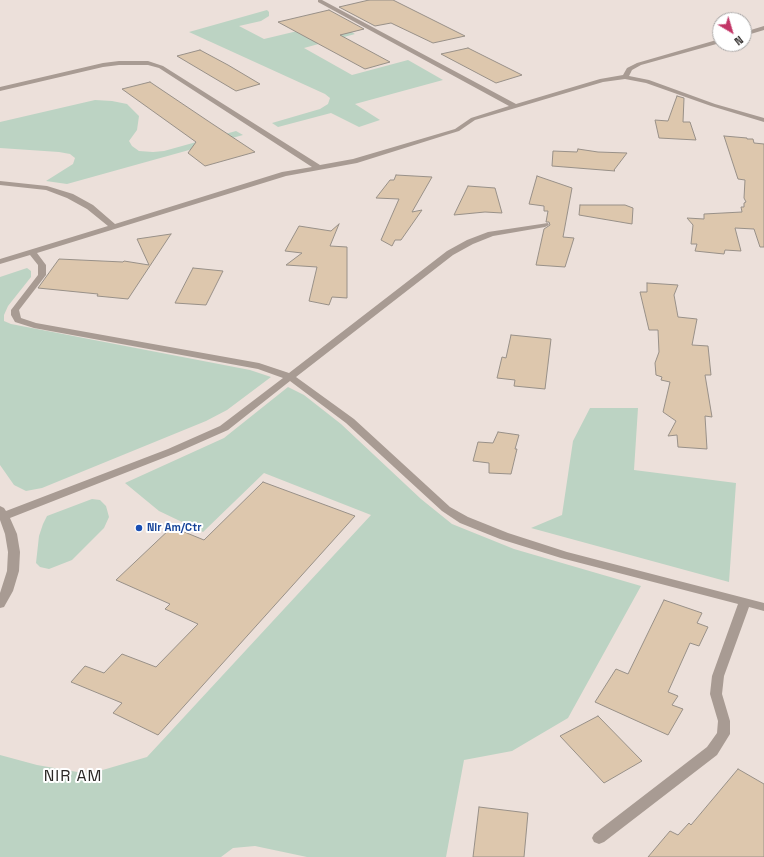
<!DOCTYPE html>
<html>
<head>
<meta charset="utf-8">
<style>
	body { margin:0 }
	#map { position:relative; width:764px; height:857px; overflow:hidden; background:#ece0da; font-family:"Space Grotesk",sans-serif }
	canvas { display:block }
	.north { position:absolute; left:712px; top:12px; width:40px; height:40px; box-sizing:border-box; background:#fff; border:1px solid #aba9a8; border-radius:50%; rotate:142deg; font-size:11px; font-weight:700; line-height:16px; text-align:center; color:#2c2826 }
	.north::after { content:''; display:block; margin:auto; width:14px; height:18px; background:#c23566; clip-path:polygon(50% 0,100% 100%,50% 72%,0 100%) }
</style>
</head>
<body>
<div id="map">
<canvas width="764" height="857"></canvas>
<div class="north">N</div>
</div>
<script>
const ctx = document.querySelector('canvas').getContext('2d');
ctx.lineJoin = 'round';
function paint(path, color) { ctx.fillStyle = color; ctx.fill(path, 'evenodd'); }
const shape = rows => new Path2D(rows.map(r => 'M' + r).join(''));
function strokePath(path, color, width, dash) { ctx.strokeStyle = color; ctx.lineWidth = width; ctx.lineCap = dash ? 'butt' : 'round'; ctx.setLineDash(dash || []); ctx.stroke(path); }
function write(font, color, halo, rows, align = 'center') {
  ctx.font = font + ' "Space Grotesk",sans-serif'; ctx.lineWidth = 4; ctx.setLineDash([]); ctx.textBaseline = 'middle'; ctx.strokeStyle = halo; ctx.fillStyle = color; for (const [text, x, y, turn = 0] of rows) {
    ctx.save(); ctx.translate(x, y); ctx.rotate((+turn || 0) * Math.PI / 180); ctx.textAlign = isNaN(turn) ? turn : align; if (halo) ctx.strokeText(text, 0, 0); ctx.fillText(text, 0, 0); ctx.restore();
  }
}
paint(shape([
	[267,10,269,12,269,16,261,21,239,26,264,39,335,22,355,34,304,48,352,75,408,60,443,80,355,104,380,120,359,127,331,113,278,127,272,123,320,109,328,104,330,98,325,94,189,32],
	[95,100,112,101,127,104,139,116,137,130,129,141,132,146,139,151,153,152,164,151,236,131,243,135,67,184,46,181,73,164,75,158,70,154,59,152,0,148,0,122],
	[27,268,31,271,31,277,8,306,4,315,4,321,11,324,250,370,271,377,227,410,206,421,42,488,26,491,14,485,0,465,0,277],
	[288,387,304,395,341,424,421,499,452,524,514,549,641,586,568,718,512,751,464,760,446,857,307,857,255,846,233,848,221,857,0,857,0,755,37,765,89,774,147,757,371,515,264,473,203,532,159,511,125,483,224,438],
	[590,408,638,408,634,470,736,483,729,582,531,528,562,515,573,441],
	[92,499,100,500,106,506,109,517,104,528,72,560,49,569,40,567,36,563,39,536,43,524,47,516]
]), '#bcd3c3');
const building = shape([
	[369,0,393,0,465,36,433,43,391,23,375,26,339,7,369,0],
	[329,10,364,29,340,35,390,62,365,69,278,22,329,10],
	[468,48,522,75,496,83,441,54,468,48],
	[200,50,228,65,260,84,236,91,177,56,200,50],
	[150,82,211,123,255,152,205,166,188,153,196,142,122,89,150,82],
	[677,96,684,98,683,122,690,122,696,140,659,138,655,120,668,121,677,96],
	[724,136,747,138,747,139,753,139,754,143,764,144,764,247,760,247,754,229,735,228,741,251,725,250,724,254,695,251,697,244,691,244,693,225,687,218,704,219,704,214,742,212,741,207,744,207,744,203,746,202,744,198,745,180,738,179,724,136],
	[578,149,598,152,627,153,614,170,615,171,552,166,553,151,577,152,578,149],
	[396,175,432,177,412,212,422,210,401,240,395,240,392,246,381,240,399,199,376,198,390,180,394,180,396,175],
	[537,176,572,188,563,237,574,238,565,267,536,265,544,229,550,225,549,222,546,222,548,211,544,211,544,206,529,204,537,176],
	[468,186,495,188,502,213,485,212,454,215,468,186],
	[580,205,625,205,633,208,632,224,579,215,580,205],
	[339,224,330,246,347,247,347,298,332,297,329,305,309,301,317,267,286,265,302,253,285,251,299,226,331,231,339,224],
	[171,234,128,299,97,296,98,294,38,288,59,259,123,262,124,261,149,265,137,239,171,234],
	[193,268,223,271,206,305,175,303,193,268],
	[647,283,678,285,674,295,678,317,697,319,692,345,708,346,711,375,705,375,712,417,705,416,707,449,678,447,677,435,668,436,676,421,663,412,670,382,661,380,662,377,656,375,655,363,659,352,658,330,649,330,640,292,647,292,647,283],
	[511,335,551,339,545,389,514,386,515,380,497,378,502,357,506,358,511,335],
	[498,432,519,435,515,449,517,449,511,474,489,473,489,463,473,461,478,442,493,443,498,432],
	[263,482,355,516,158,735,113,713,122,703,71,682,85,666,104,673,122,654,156,667,198,624,165,609,170,604,116,580,172,527,204,540,263,482],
	[664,600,702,613,697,623,708,627,699,646,690,643,668,692,678,696,672,705,683,709,668,735,595,702,616,669,628,674,664,600],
	[598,716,642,761,604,783,560,736,598,716],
	[738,769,764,784,764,857,648,857,670,831,678,835,689,823,691,825,738,769],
	[479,807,528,813,524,857,473,857,479,807]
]);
paint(building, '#ddc7ad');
strokePath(building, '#989088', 1);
paint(shape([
	[318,0,322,0,516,104,600,79,623,75,627,68,637,63,720,39,720,43,641,65,632,70,629,76,649,80,715,104,764,118,764,122,711,106,646,83,625,79,603,82,475,120,459,131,446,135,357,163,286,176,37,253,46,265,46,275,19,310,21,318,36,323,259,363,289,373,447,251,467,240,488,232,548,223,549,225,545,227,493,236,473,244,453,255,296,377,354,419,450,507,468,517,508,533,567,552,764,603,764,611,749,607,724,676,722,694,730,721,730,734,717,755,604,842,599,844,594,842,592,838,594,834,707,747,717,733,718,721,710,694,712,676,738,604,561,558,500,539,460,523,442,511,346,423,290,381,228,430,176,453,10,518,17,534,20,552,19,571,13,591,4,607,0,608,0,593,7,571,8,552,5,534,0,520,0,506,4,508,6,511,168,449,220,426,283,378,258,369,34,328,15,322,11,315,11,310,38,275,38,265,30,255,0,264,0,259,108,226,87,209,67,198,46,190,0,185,0,181,47,186,73,194,93,205,115,224,282,172,312,167,159,68,148,65,119,65,103,67,0,91,0,87,103,63,119,61,148,61,163,66,320,165,353,159,455,129,471,118,509,106,318,2,318,0],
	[764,26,764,30,744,36,744,32,764,26]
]), '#a89b93');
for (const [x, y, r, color] of [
	[139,528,4,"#1a4fb4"]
]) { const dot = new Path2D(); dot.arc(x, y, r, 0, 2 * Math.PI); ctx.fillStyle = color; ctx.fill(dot); strokePath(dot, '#fff', 1.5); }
write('bold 11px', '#164399', '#fff', [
	["Nir Am/Ctr",147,528]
], 'left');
ctx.letterSpacing = '1px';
write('16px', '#2c2826', '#fff', [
	["NIR AM",73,777]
]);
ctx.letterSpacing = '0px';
</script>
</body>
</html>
